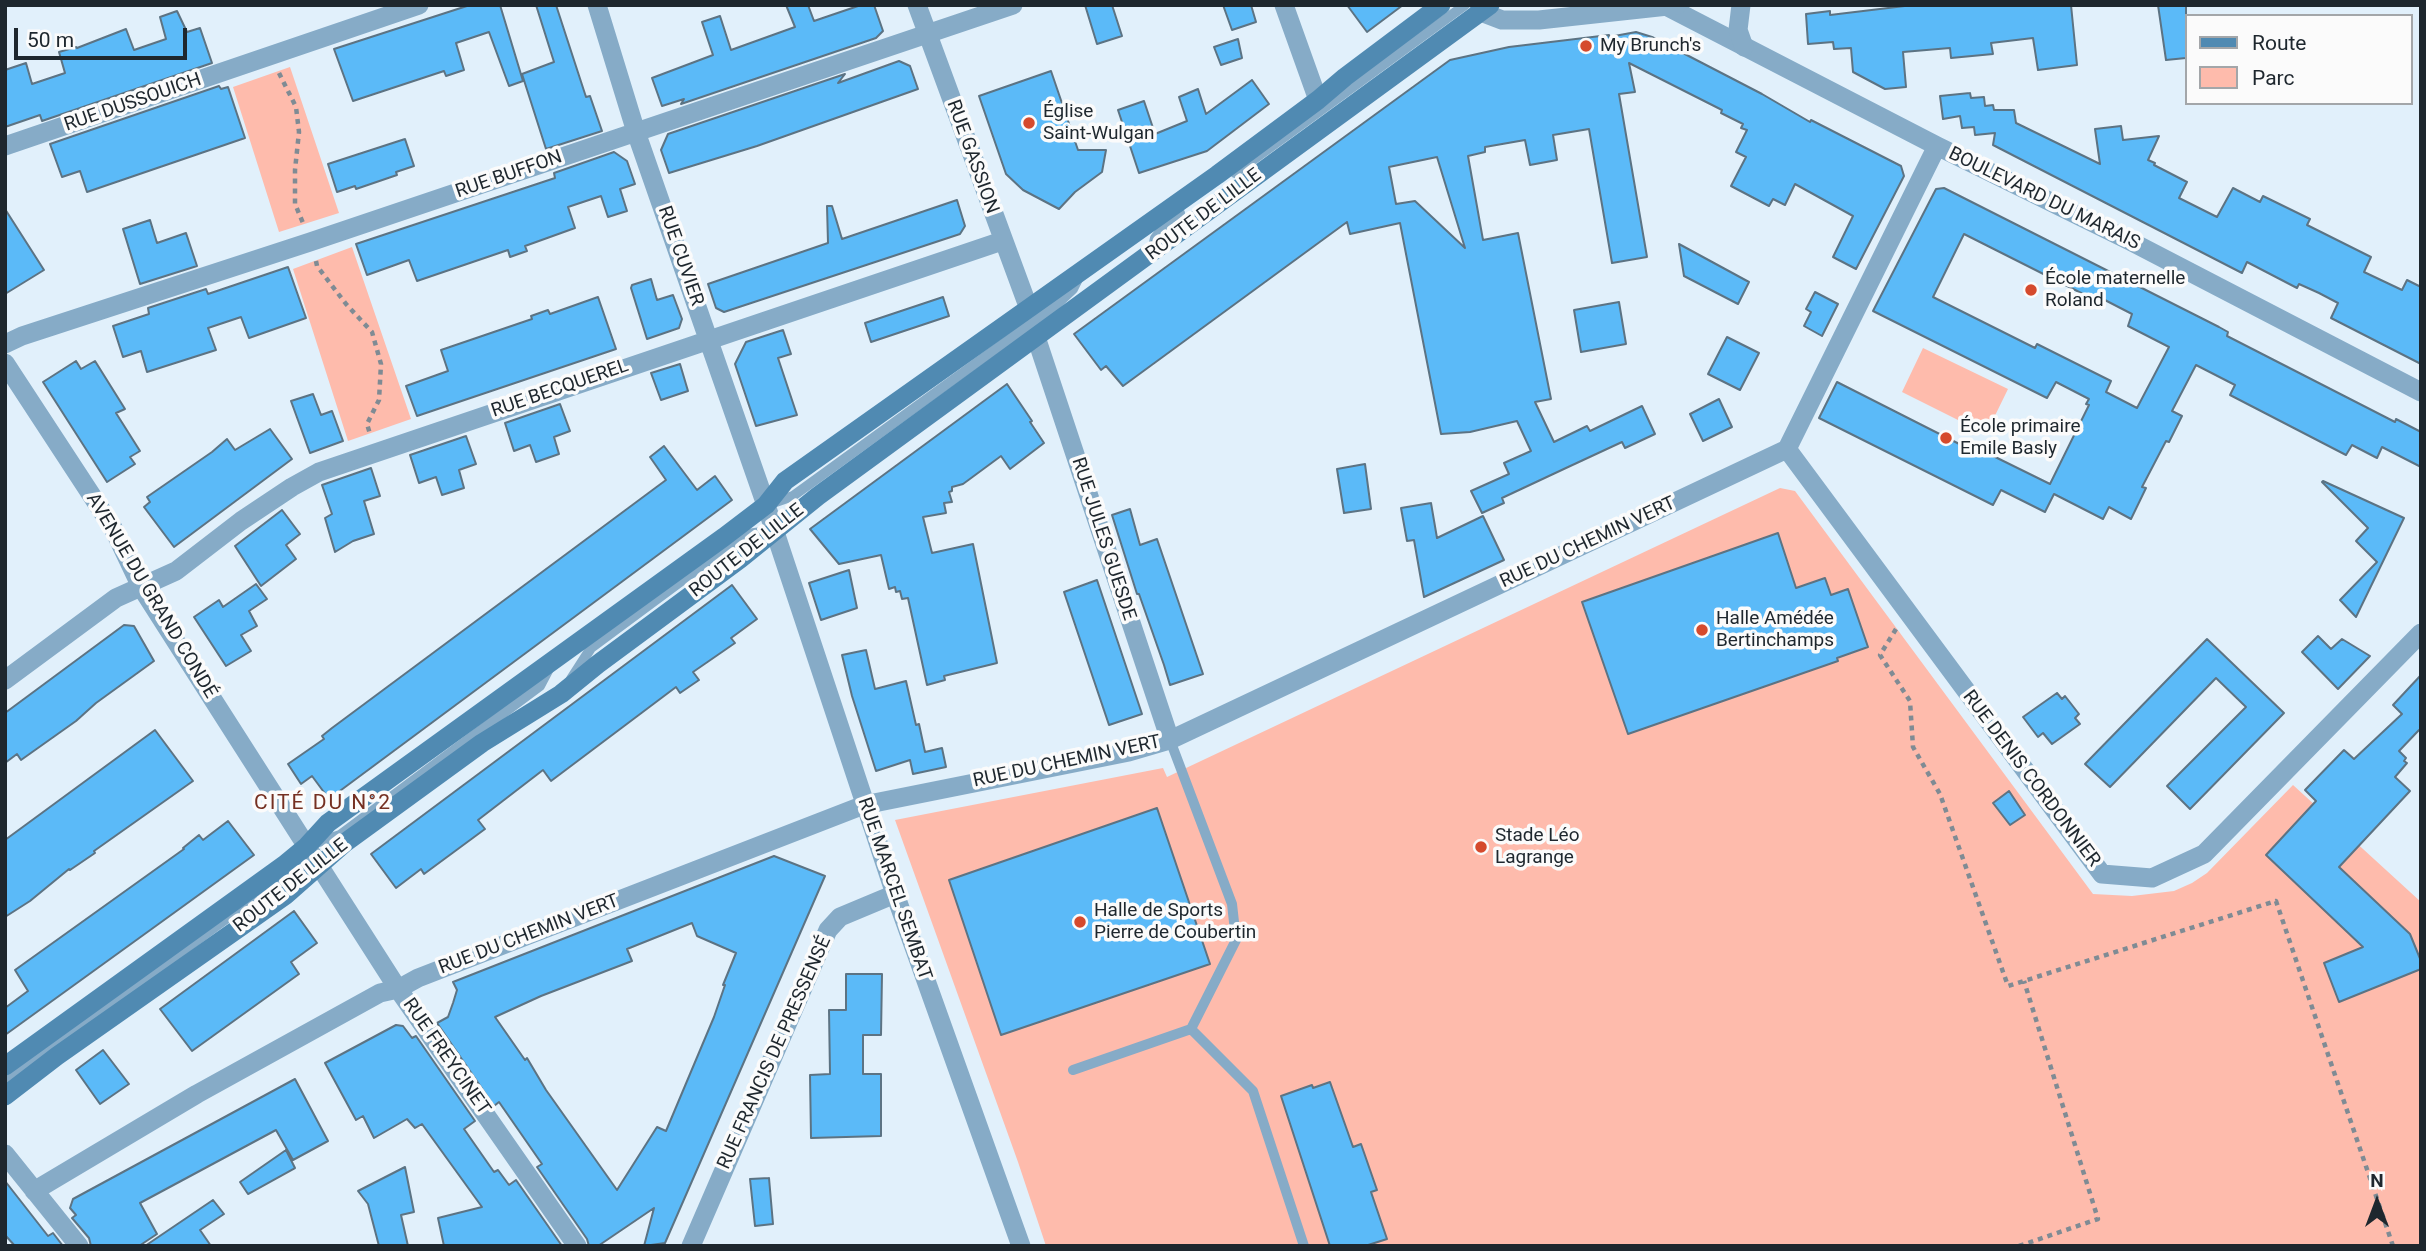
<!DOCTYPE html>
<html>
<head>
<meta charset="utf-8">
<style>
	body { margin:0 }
	#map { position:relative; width:2426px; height:1251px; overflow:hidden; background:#e1f0fb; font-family:Roboto,sans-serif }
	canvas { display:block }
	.frame { position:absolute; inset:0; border:7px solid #1e272e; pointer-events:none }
	.legend { position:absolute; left:2185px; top:14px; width:228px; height:91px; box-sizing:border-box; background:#fbfbfb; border:2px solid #a3a6a9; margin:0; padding:9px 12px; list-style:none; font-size:21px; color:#1e272e }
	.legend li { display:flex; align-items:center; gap:14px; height:35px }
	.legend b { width:35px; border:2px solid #a3a6a9 }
	.north { position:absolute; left:2342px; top:1167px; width:70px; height:70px; -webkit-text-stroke:5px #fbfbfb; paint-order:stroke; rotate:0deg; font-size:19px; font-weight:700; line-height:28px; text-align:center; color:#1e272e }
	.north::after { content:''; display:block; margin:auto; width:24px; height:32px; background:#1e272e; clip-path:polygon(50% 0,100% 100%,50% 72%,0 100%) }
	.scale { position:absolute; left:14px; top:28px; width:173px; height:32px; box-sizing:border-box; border:4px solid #1e272e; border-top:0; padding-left:9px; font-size:21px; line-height:24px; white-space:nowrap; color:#1e272e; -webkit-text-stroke:5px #fbfbfb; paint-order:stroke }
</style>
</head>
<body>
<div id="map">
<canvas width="2426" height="1251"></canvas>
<div class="frame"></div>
<ul class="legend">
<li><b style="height:9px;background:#508ab2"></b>Route</li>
<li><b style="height:19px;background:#febbac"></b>Parc</li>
</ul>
<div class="north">N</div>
<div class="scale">50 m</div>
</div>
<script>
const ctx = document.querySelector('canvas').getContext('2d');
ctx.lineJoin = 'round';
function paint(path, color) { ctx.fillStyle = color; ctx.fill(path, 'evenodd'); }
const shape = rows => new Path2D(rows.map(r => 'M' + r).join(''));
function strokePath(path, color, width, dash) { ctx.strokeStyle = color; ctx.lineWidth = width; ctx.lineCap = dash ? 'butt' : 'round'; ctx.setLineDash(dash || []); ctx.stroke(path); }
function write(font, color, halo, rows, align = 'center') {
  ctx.font = font + ' Roboto,sans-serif'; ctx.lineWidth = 7; ctx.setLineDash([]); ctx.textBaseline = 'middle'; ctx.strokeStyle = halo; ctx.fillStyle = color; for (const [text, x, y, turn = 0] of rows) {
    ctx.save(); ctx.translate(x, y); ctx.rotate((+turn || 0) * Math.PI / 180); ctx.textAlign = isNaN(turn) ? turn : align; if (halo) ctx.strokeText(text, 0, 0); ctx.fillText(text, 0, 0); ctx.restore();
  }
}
paint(shape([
	[290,67,339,213,279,232,233,87],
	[352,247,411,419,348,441,293,269],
	[1923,348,2008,389,1986,434,1902,392],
	[1780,488,1795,491,2093,894,2132,896,2174,891,2192,883,2207,873,2293,785,2421,902,2421,1246,1046,1246,1018,1162,895,820,1163,768,1167,777]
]), '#febbac');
const building = shape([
	[470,5,500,5,523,81,509,86,489,32,456,43,464,70,446,76,444,71,353,101,334,49,470,5],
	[536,5,556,5,586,97,590,96,602,131,546,149,522,74,554,62,536,5],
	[786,5,808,5,814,21,861,5,874,5,883,31,876,38,681,104,684,99,662,106,652,78,713,55,702,22,720,16,731,50,795,27,786,5],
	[1085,5,1112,5,1122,36,1097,44,1085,5],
	[1223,5,1251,5,1256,22,1232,30,1223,5],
	[1347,5,1403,5,1367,32,1347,5],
	[1913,5,2071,5,2077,65,2038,70,2033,38,1991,43,1993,54,1951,58,1950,48,1903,52,1906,87,1885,89,1853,72,1851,48,1834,49,1833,42,1808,44,1806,14,1830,11,1830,15,1913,5],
	[2158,5,2186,5,2186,58,2166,60,2158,5],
	[177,11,187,32,200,28,212,63,42,121,40,115,5,127,5,70,26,63,32,84,65,73,59,52,76,47,77,48,126,29,134,50,166,39,160,17,177,11],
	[1636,32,1652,37,1762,94,1810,122,1811,120,1901,166,1904,176,1856,269,1833,257,1853,216,1795,184,1785,205,1773,199,1769,206,1731,186,1746,157,1736,152,1747,130,1741,128,1743,124,1721,113,1722,110,1629,63,1635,92,1619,94,1647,257,1612,263,1589,129,1553,135,1557,160,1530,165,1525,140,1485,147,1485,152,1468,156,1483,240,1518,233,1551,399,1535,402,1554,442,1587,426,1590,431,1642,406,1655,434,1625,448,1622,442,1566,468,1502,498,1504,503,1482,513,1471,491,1509,474,1504,463,1531,451,1517,421,1470,432,1441,434,1400,223,1350,234,1347,222,1123,386,1106,366,1101,370,1074,334,1450,60,1509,47,1609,35,1609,37,1636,32],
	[1437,157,1465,248,1415,201,1396,204,1389,167,1437,157],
	[1238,39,1242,58,1221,65,1214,47,1238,39],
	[899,61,910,66,918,89,757,146,669,173,661,150,668,134,845,74,838,83,899,61],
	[1051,71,1078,150,1106,150,1102,172,1075,192,1059,209,1023,190,1006,174,979,96,1051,71],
	[1252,80,1269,104,1207,151,1139,173,1118,110,1144,101,1155,134,1187,121,1179,97,1198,89,1206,114,1252,80],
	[219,86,221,89,228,87,245,138,87,192,80,171,62,177,50,144,219,86],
	[1970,93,1971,98,1984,97,1985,106,1993,105,1994,110,2014,110,2016,123,2100,164,2095,129,2121,126,2123,140,2159,136,2148,160,2155,163,2154,165,2187,182,2179,198,2217,217,2233,188,2260,202,2263,196,2310,219,2307,225,2371,257,2364,272,2402,290,2407,280,2421,287,2421,364,2331,318,2338,303,2319,293,2299,284,2297,288,2247,262,2242,273,1993,145,1995,133,1975,135,1974,127,1962,128,1960,116,1943,119,1940,96,1970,93],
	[405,139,414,166,396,172,397,175,356,189,355,186,337,192,328,164,405,139],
	[614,152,627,161,635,184,620,189,627,211,608,217,601,196,568,207,575,228,525,246,527,251,510,257,508,250,417,281,409,260,367,275,356,244,555,178,554,173,614,152],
	[1944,188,2219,327,2228,332,2227,336,2395,422,2396,419,2421,432,2421,467,2382,447,2377,458,2352,445,2346,455,2230,395,2235,385,2196,365,2172,411,2182,416,2169,442,2166,441,2142,487,2146,488,2131,519,2109,507,2103,519,2054,494,2045,512,2001,490,1993,505,1819,418,1837,382,1981,455,1983,451,2050,484,2089,405,2086,404,2089,399,2056,382,2047,398,1873,311,1936,189,1944,188],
	[1964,234,2097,301,2099,297,2132,314,2128,326,2169,347,2137,408,2106,392,2111,381,2037,344,2035,348,1933,297,1964,234],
	[957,200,965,226,960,234,724,312,716,308,708,284,828,243,827,206,832,206,842,239,957,200],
	[5,209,44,270,5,294,5,209],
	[150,220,157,243,186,233,197,266,140,284,123,229,150,220],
	[1679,244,1749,282,1738,304,1684,276,1679,244],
	[288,267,306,318,249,338,241,317,208,328,216,350,147,372,141,351,123,357,113,326,149,314,148,308,206,289,208,294,288,267],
	[651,279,657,300,673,295,682,319,679,328,647,339,631,288,632,285,651,279],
	[1815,292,1838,304,1822,336,1804,326,1811,312,1806,309,1815,292],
	[598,297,616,349,417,416,406,386,448,371,441,350,532,319,531,316,548,310,550,314,598,297],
	[943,297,949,316,871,342,865,323,943,297],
	[1619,302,1626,344,1581,352,1574,310,1619,302],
	[783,330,791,354,778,358,797,415,756,426,735,364,746,342,783,330],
	[1727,337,1759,353,1740,390,1708,374,1727,337],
	[76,361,81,369,95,361,125,409,116,413,140,451,130,457,135,464,107,482,43,382,76,361],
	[680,364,688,391,661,400,651,373,680,364],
	[1007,384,1032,421,1030,422,1044,443,1010,469,1001,456,963,484,952,487,952,491,949,492,952,502,944,503,946,513,923,517,932,553,973,544,997,663,944,676,945,680,927,685,908,598,902,599,900,591,896,592,895,587,889,589,881,555,839,564,810,529,1007,384],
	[313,394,321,415,332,411,343,441,310,453,291,401,313,394],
	[1719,399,1732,427,1703,441,1690,414,1719,399],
	[560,404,570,431,554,437,559,454,536,462,530,445,514,451,505,423,560,404],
	[270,429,292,459,174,547,144,507,150,502,147,497,212,452,227,439,235,450,270,429],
	[466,436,476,464,459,470,464,488,442,495,436,477,419,483,410,455,466,436],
	[664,446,697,490,715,476,732,500,329,799,312,776,301,784,288,764,324,739,322,736,332,728,666,480,650,457,664,446],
	[1365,464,1371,509,1344,513,1337,469,1365,464],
	[371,468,380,496,364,501,374,534,353,541,335,552,325,518,332,514,322,485,371,468],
	[2323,481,2404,518,2356,617,2340,600,2377,562,2356,541,2368,528,2322,482,2323,481],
	[1431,503,1437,538,1483,516,1504,560,1424,597,1414,540,1407,541,1401,508,1431,503],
	[1130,509,1140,545,1157,539,1203,674,1170,685,1164,665,1139,594,1137,594,1112,515,1130,509],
	[282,510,300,534,286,545,296,559,261,586,235,546,282,510],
	[1778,533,1796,588,1825,578,1831,595,1848,589,1868,647,1837,658,1838,661,1628,734,1582,602,1778,533],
	[849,570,857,608,821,620,809,583,849,570],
	[1097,580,1142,714,1109,725,1064,592,1097,580],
	[256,584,267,599,249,611,257,626,241,635,251,651,226,666,194,617,219,600,223,607,256,584],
	[732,585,757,619,731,638,735,643,693,672,699,680,680,693,676,687,551,781,543,770,478,820,485,829,424,874,421,869,396,888,371,854,732,585],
	[124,625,134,626,154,661,96,703,76,721,21,760,17,754,5,763,5,713,124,625],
	[2318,636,2331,649,2342,639,2370,656,2338,689,2302,652,2318,636],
	[2207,639,2284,713,2190,809,2167,786,2246,707,2216,678,2110,787,2085,764,2207,639],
	[866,650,875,689,906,681,916,725,919,724,925,752,942,748,946,767,913,774,910,760,876,771,852,696,842,655,866,650],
	[2421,675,2421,732,2419,730,2399,751,2406,758,2404,761,2407,763,2395,777,2410,791,2339,867,2410,934,2421,961,2421,969,2339,1002,2324,963,2363,947,2266,855,2316,801,2305,790,2344,750,2354,759,2402,714,2393,705,2421,675],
	[2057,693,2062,699,2065,696,2079,714,2075,718,2080,724,2052,744,2043,733,2038,737,2023,717,2057,693],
	[155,730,193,781,94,851,95,853,70,870,69,869,30,901,5,917,5,840,155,730],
	[2009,791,2025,815,2010,825,1993,803,2009,791],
	[1157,808,1210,964,1001,1035,949,880,1157,808],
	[228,821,254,855,5,1035,5,1008,28,991,15,970,184,849,183,848,199,835,203,840,228,821],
	[774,856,825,876,665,1243,644,1246,654,1208,598,1246,589,1246,587,1239,537,1167,542,1164,499,1102,494,1106,437,1023,448,1017,453,1003,457,990,453,982,774,856],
	[692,923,697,936,736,953,723,985,725,985,714,1017,666,1131,657,1127,617,1190,546,1090,527,1058,525,1060,495,1017,541,996,632,961,627,949,692,923],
	[294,911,317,943,291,962,299,974,192,1051,160,1009,294,911],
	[846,974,882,974,881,1035,863,1035,863,1074,881,1074,881,1136,811,1138,810,1075,830,1074,829,1010,846,1010,846,974],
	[396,1025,403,1026,412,1038,416,1036,475,1121,464,1129,494,1172,498,1170,509,1185,516,1180,562,1246,444,1246,438,1218,482,1207,422,1124,415,1128,407,1119,374,1138,363,1116,356,1120,325,1063,396,1025],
	[103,1050,129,1084,100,1104,76,1070,103,1050],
	[295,1079,328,1141,293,1160,276,1130,140,1203,157,1234,139,1246,91,1246,89,1238,72,1218,76,1215,70,1208,73,1199,295,1079],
	[1330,1082,1353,1147,1361,1144,1377,1190,1371,1192,1387,1239,1365,1246,1330,1246,1281,1096,1312,1085,1313,1088,1330,1082],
	[286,1150,295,1168,248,1194,240,1182,286,1150],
	[405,1167,414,1212,401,1215,408,1246,379,1246,368,1204,358,1191,405,1167],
	[769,1178,773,1224,755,1226,750,1179,769,1178],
	[5,1181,48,1236,53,1233,63,1246,15,1246,5,1235,5,1181],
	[213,1200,224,1214,200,1230,211,1246,145,1246,213,1200]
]);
paint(building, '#5bbaf8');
strokePath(building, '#5c7383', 2);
strokePath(shape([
	[279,73,296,107,299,132,295,170,295,204,303,223],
	[316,261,317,266,346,304,372,332,381,364,379,400,367,424,370,434],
	[1896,629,1880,655,1910,701,1913,747,1940,794,2008,986,2276,901,2393,1246],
	[2019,1246,2098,1219,2024,981]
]), '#7f8b94', 4.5, [5, 5]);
strokePath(shape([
	[1235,173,1465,5],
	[1153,247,1155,238,1170,219,1180,213],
	[770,504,793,496,1055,306,1073,289,1078,279],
	[571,679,591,648,730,545,748,534,768,531],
	[316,843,340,835,540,686,550,667],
	[1191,1029,1253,1091,1304,1246],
	[1073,1070,1191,1029,1236,940,1232,904,1170,740],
	[5,1081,271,886,308,868]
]), '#86abc7', 10);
strokePath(shape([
	[597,5,636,132,766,505],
	[917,5,1029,309],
	[1284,5,1318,100],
	[1666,6,1937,146,2130,241,2421,392],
	[5,146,419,5],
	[1036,337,1170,740],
	[5,344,22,336,310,242,1013,5],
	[1787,449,2102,874,2152,878,2204,854,2421,633],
	[5,680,116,598,176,571,241,521,292,487,319,472,1002,241],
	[318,864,398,989,577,1246],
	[5,1154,79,1246],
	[34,1191,197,1094,380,993,398,989,418,978,864,805,1129,752,1170,740,1787,449,1937,146],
	[691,1246,828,930,840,917,895,894]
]), '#86abc7', 19);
strokePath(shape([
	[1479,5,1481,12,1502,20,1539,20,1677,5],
	[1741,5,1738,30,1744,47],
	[5,363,113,528,141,587,318,864],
	[766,505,895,894,1021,1246]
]), '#86abc7', 19);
strokePath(shape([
	[5,1066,284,865,307,846,328,823,724,537,766,505,785,481,1217,175,1318,100,1345,77,1441,5],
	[5,1096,57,1056,286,895,346,842,482,743,561,694,598,664,740,559,818,496,1490,5]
]), '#508ab2', 19);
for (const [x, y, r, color] of [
	[1586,46,7,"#d54a2d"],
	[1029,123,7,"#d54a2d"],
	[2031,290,7,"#d54a2d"],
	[1946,438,7,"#d54a2d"],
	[1702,630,7,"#d54a2d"],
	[1481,847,7,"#d54a2d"],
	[1080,922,7,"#d54a2d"]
]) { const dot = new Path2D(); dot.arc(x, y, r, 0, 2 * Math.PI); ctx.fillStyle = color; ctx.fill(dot); strokePath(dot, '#fbfbfb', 2.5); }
write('19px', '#1e272e', '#fbfbfb', [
	["My Brunch's",1600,46],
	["Église",1043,112],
	["Saint-Wulgan",1043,134],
	["École maternelle",2045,279],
	["Roland",2045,301],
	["École primaire",1960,427],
	["Emile Basly",1960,449],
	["Halle Amédée",1716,619],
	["Bertinchamps",1716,641],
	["Stade Léo",1495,836],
	["Lagrange",1495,858],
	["Halle de Sports",1094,911],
	["Pierre de Coubertin",1094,933]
], 'left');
write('19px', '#1e272e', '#fbfbfb', [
	["RUE DUSSOUICH",133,103,-19],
	["RUE GASSION",972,157,70],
	["RUE BUFFON",509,175,-19],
	["BOULEVARD DU MARAIS",2044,199,26],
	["ROUTE DE LILLE",1204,215,-37],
	["RUE CUVIER",680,256,71],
	["RUE BECQUEREL",560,389,-19],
	["RUE JULES GUESDE",1103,539,72],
	["RUE DU CHEMIN VERT",1588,543,-25],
	["ROUTE DE LILLE",747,551,-38],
	["AVENUE DU GRAND CONDÉ",151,596,59],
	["RUE DU CHEMIN VERT",1067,762,-12],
	["RUE DENIS CORDONNIER",2031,779,53],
	["ROUTE DE LILLE",291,886,-38],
	["RUE MARCEL SEMBAT",894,889,71],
	["RUE DU CHEMIN VERT",529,935,-21],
	["RUE FRANCIS DE PRESSENSÉ",775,1053,-66],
	["RUE FREYCINET",446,1057,55]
]);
ctx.letterSpacing = '2px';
write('21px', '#753022', '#fbfbfb', [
	["CITÉ DU N°2",323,804]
]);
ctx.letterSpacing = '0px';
</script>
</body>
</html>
